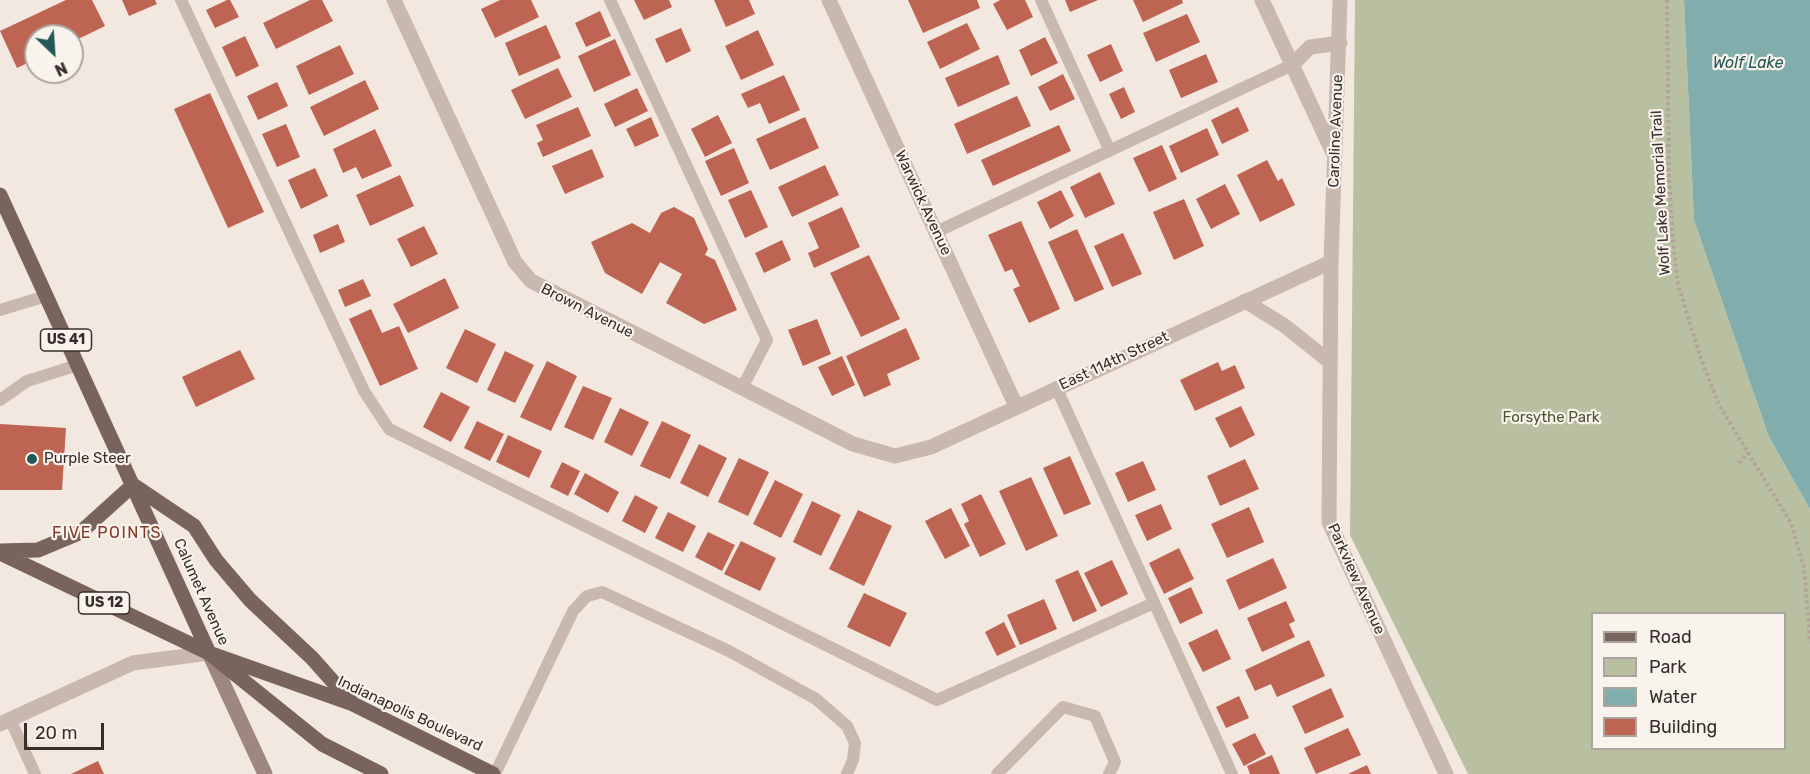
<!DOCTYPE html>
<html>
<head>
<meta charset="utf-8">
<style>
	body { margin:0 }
	#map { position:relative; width:1810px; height:774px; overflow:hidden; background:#f2e8e0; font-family:Rubik,sans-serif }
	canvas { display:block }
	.legend { position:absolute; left:1591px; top:612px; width:195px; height:138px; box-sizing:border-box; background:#f9f3ed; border:2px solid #aca49f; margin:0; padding:8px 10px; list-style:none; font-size:18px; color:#382e2b }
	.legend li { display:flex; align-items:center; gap:12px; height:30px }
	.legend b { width:30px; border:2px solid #aca49f }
	.north { position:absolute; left:24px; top:24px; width:60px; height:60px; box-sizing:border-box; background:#f9f3ed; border:2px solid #aca49f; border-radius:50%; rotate:155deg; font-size:16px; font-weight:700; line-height:24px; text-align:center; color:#382e2b }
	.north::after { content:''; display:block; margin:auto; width:21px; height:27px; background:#235757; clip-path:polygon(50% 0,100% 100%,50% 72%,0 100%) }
	.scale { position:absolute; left:24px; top:723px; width:80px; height:27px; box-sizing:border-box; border:3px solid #382e2b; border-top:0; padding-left:8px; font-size:18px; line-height:21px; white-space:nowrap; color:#382e2b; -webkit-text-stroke:4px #f9f3ed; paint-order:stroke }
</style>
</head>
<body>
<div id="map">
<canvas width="1810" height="774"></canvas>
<ul class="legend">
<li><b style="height:8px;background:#79645d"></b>Road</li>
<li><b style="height:16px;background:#b8c0a1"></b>Park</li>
<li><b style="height:16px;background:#81adac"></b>Water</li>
<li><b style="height:16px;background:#be6452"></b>Building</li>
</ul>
<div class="north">N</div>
<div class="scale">20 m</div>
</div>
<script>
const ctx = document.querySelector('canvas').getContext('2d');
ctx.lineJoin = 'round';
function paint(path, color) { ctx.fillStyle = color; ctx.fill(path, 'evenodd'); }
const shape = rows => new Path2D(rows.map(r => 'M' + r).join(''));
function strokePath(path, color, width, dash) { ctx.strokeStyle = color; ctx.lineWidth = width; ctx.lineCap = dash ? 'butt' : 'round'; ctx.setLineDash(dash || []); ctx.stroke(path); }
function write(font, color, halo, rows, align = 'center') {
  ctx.font = font + ' Rubik,sans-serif'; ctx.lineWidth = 4.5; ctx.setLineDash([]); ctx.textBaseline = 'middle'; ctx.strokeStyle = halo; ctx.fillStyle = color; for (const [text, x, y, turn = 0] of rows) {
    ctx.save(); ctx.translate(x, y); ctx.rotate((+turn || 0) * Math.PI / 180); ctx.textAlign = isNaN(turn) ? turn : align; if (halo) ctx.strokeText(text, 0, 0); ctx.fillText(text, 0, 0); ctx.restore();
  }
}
paint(shape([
	[1355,0,1684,0,1694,220,1769,437,1810,509,1810,774,1468,774,1350,535],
	[1592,614,1784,614,1784,748,1592,748]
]), '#b8c0a1');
paint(shape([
	[1684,0,1810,0,1810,509,1769,437,1694,220]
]), '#81adac');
paint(shape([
	[66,0,92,0,105,26,72,42,72,36,36,36,36,59,17,68,0,31],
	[122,0,155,0,157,4,129,16],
	[227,0,230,0,239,17,215,28,206,10],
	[310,0,322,0,333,21,276,49,263,23],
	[500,0,531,0,539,17,495,38,481,9],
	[634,0,669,0,672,7,644,20],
	[714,0,749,0,755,14,726,27],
	[908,0,977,0,980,8,923,33],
	[1000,0,1025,0,1033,17,1007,30,993,4],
	[1065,0,1098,0,1070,12],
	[1133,0,1182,0,1183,3,1143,22],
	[600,11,611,36,586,47,575,23],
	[1187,14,1200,42,1156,62,1143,33],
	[967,23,980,49,940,69,927,42],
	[546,25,561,58,519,76,505,43],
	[681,28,691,51,666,63,655,39],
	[758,30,774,65,741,80,725,46],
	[245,36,259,66,236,77,222,47],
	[1045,37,1058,63,1031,76,1019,50],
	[615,39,631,75,594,92,578,56],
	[1111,44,1123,71,1100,82,1087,55],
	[340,45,354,74,309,95,296,66],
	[1206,54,1218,82,1181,98,1169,70],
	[998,55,1010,84,958,107,945,78],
	[558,68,572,97,525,119,511,90],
	[1063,74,1075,99,1050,111,1038,87],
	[784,75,800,110,769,124,760,103,748,108,741,94],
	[365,80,379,109,324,136,310,107],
	[277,82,288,106,258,120,247,96],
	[1124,87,1135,112,1121,119,1109,94],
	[637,88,648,111,615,127,604,104],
	[210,93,264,212,228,228,174,109],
	[1017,96,1031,126,967,154,954,124],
	[578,107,591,136,543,157,537,143,543,140,536,125],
	[1238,107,1249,131,1222,144,1211,120],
	[718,115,732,143,705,157,691,129],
	[651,117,659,136,635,147,626,129],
	[805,117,819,148,770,170,756,139],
	[286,124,300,157,277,167,262,134],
	[1059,125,1071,151,993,186,981,160],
	[1207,128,1219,155,1181,173,1169,146],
	[375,129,392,166,362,179,356,167,343,173,333,149],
	[1162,145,1177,179,1149,192,1133,158],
	[734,148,749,183,721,196,705,161],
	[592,149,604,177,565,194,552,166],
	[1267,160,1278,181,1282,178,1295,205,1260,222,1237,175],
	[825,165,839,195,792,217,778,187],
	[315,168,328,196,301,209,288,180],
	[1100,172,1115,204,1085,218,1070,187],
	[400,175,414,206,370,226,356,195],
	[1225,184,1240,214,1211,229,1196,199],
	[751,190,768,227,745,238,728,200],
	[1061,190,1074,216,1050,229,1037,202],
	[1184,199,1204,246,1174,260,1153,212],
	[674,207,694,218,708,249,705,255,715,260,737,310,704,324,666,303,682,274,660,262,642,294,605,273,591,242,632,223,650,233,661,213],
	[842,207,860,247,814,268,808,253,819,248,808,223],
	[1021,221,1060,309,1029,323,1013,289,1020,286,1012,269,1005,272,988,235],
	[338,224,345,242,320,253,313,235],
	[424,226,438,254,411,267,397,239],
	[1077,229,1104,289,1075,302,1048,242],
	[1123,233,1142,274,1112,287,1094,246],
	[782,240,791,260,764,273,755,253],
	[869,255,900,319,861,337,830,273],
	[445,278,459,308,408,333,393,304],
	[363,279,371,296,345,307,338,290],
	[371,309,382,333,399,326,418,369,380,386,349,319],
	[817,319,831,354,803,366,788,330],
	[906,328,920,359,887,374,891,385,864,397,846,356],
	[465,329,496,344,477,383,446,368],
	[240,350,255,379,196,407,182,377],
	[505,351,534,365,515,403,487,390],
	[842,356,855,385,832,396,818,367],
	[547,361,577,376,551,431,520,417],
	[1218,362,1222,371,1235,365,1245,388,1195,411,1180,380],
	[583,386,612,398,593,440,564,427],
	[441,392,470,407,451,442,423,427],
	[1241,406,1255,435,1230,448,1215,418],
	[620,408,649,422,632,456,604,442],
	[477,421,504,434,490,461,464,448],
	[662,421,691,435,670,479,640,466],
	[0,424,66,428,62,490,0,490],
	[508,435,542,451,529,478,496,462],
	[699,444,727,458,708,497,680,483],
	[1070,456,1091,504,1064,515,1043,468],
	[739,458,769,472,748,516,718,502],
	[1245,459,1259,489,1220,506,1207,476],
	[1143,461,1156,490,1128,502,1115,473],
	[562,462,580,471,568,496,550,487],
	[585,473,619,492,608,513,574,494],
	[1031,477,1058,536,1026,551,999,491],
	[775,480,803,494,781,538,753,524],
	[981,494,1006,544,980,557,964,524,969,521,961,504],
	[635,495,658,507,645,533,622,521],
	[812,501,841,515,821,556,793,542],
	[1161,504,1172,529,1147,541,1135,515],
	[1249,507,1264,542,1227,558,1211,524],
	[951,508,970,546,945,559,925,521],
	[858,510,892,526,864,586,829,569],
	[668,512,696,526,683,552,655,538],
	[708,532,735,545,722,571,695,557],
	[741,541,776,558,760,591,724,574],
	[1179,548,1194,579,1164,594,1149,563],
	[1273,558,1287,588,1239,610,1226,580],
	[1112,560,1128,594,1101,607,1084,573],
	[1078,570,1097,611,1073,622,1055,580],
	[1191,587,1203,613,1180,624,1168,598],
	[864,593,907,613,890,647,847,627],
	[1044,599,1057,629,1020,645,1007,615],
	[1286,601,1295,621,1289,624,1295,637,1262,652,1247,618],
	[1004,622,1016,647,997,656,985,632],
	[1217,629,1231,659,1203,672,1188,643],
	[1309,640,1325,676,1277,697,1271,684,1255,691,1245,670],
	[1331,688,1344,717,1305,734,1292,706],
	[1239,696,1249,718,1226,728,1216,707],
	[1348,728,1361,755,1316,774,1304,748],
	[1255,733,1266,754,1244,766,1232,744],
	[1272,755,1280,774,1250,774,1247,766],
	[98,761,104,774,71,774],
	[1367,765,1371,774,1348,774]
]), '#be6452');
strokePath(shape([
	[1667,0,1669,174,1673,243,1678,284,1700,356,1719,405,1791,523,1804,567,1810,643],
	[1739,463,1748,452]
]), '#b5a297', 4, [3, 3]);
strokePath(shape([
	[181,0,364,391,389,429,937,700,1154,603],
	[610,0,767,340,742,388],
	[1041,0,1110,151],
	[936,232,1292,65],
	[0,310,46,296],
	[1056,387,1232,774],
	[0,400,27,381,78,365],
	[10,719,35,774],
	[495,774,573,611,587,596,602,592,729,651,816,699,847,726,855,743,853,760,847,774],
	[997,774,1063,707,1095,716,1115,762,1109,774]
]), '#c9b8ad', 12);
strokePath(shape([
	[394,0,515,262,531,281,853,444,895,456,931,447,1331,262],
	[829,0,1016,406],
	[1262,0,1334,155],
	[1340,0,1331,262,1329,522,1446,774],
	[1292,65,1310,47,1340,43],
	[1245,301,1285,326,1330,362],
	[0,724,133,663,209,653]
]), '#c9b8ad', 15);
strokePath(shape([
	[209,653,265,774]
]), '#9d877e', 15);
strokePath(shape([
	[0,195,209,653,322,744,381,774],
	[133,485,194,526,216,560,250,600,312,658,352,703],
	[0,551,38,550,81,532,133,485],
	[0,553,209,653,353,704,493,774]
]), '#79645d', 15);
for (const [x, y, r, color] of [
	[32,459,6,"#235757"]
]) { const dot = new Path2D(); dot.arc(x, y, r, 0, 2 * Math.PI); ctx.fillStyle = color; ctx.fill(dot); strokePath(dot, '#f9f3ed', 2); }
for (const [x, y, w] of [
	[66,340,51],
	[104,603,51]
]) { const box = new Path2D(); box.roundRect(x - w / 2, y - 11, w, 22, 4.5); ctx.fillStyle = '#f9f3ed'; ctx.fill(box); strokePath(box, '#382e2b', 1.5); }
write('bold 14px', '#382e2b', null, [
	["US 41",66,340],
	["US 12",104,603]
]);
write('15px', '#382e2b', '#f9f3ed', [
	["Caroline Avenue",1336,131,-88],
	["Wolf Lake Memorial Trail",1661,193,-93],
	["Warwick Avenue",923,203,65],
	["Brown Avenue",587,311,27],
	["East 114th Street",1114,361,-25],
	["Parkview Avenue",1356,579,66],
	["Calumet Avenue",201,592,66],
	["Indianapolis Boulevard",410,714,25]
]);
write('15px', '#4a5530', '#f9f3ed', [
	["Forsythe Park",1551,418]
]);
write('15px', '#382e2b', '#f9f3ed', [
	["Purple Steer",44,459]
], 'left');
write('italic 16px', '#235757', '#f9f3ed', [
	["Wolf Lake",1748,63]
]);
ctx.letterSpacing = '1.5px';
write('16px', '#823829', '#f9f3ed', [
	["FIVE POINTS",107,533]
]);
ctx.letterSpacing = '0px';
</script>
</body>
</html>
